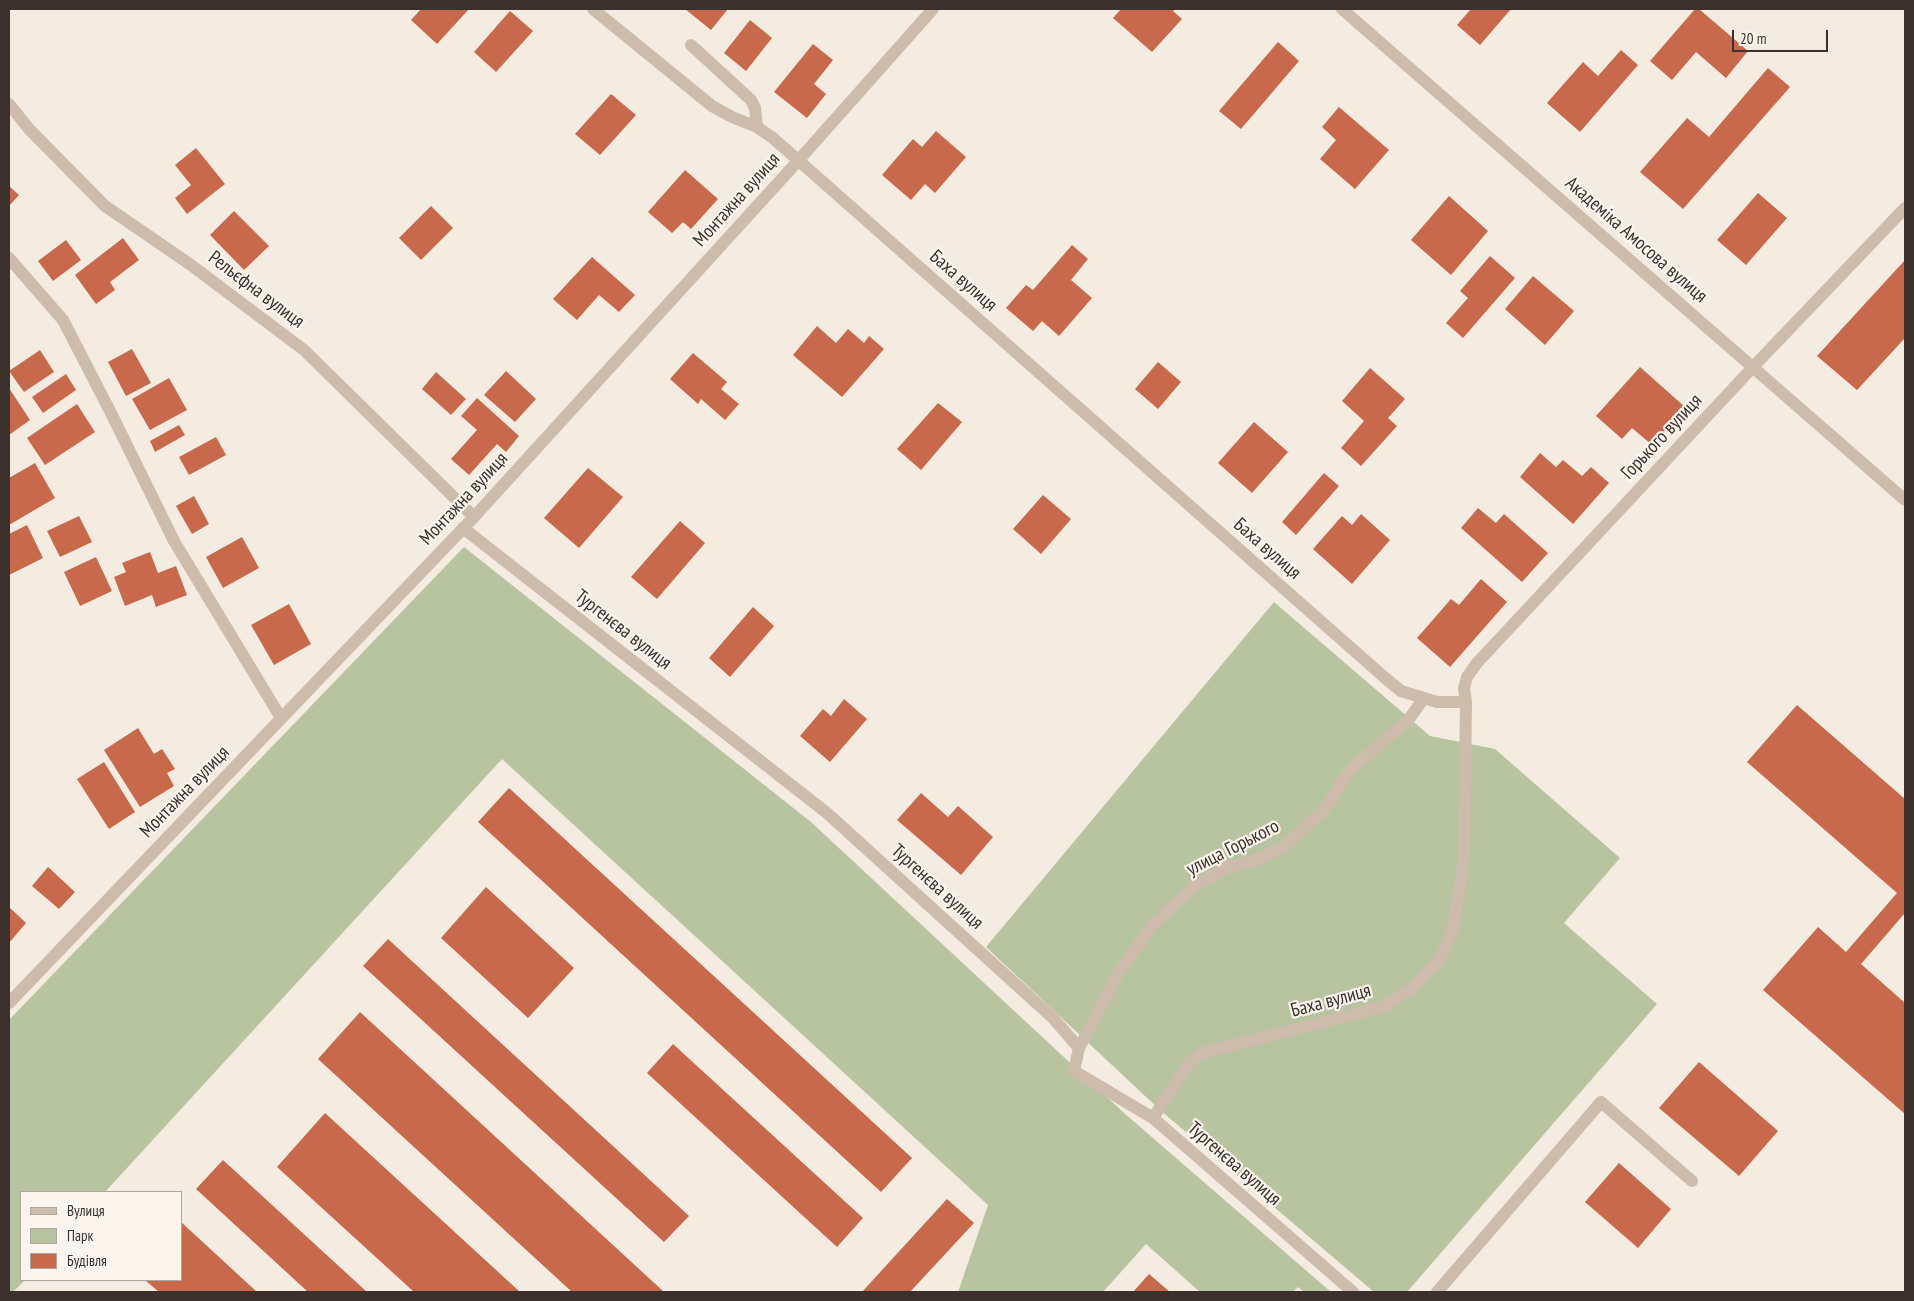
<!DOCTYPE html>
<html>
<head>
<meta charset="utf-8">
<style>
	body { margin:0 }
	#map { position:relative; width:1914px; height:1301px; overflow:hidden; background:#f4ebe1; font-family:"PT Sans Narrow",sans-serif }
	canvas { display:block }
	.frame { position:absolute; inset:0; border:10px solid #3b302b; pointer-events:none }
	.legend { position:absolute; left:20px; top:1191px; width:162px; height:90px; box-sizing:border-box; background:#fbf5ee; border:1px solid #aea6a0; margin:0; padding:6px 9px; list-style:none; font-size:15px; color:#3b302b }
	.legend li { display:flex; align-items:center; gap:10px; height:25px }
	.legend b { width:25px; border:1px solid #aea6a0 }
	.scale { position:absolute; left:1732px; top:30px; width:96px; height:22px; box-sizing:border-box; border:2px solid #3b302b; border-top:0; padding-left:6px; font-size:15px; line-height:18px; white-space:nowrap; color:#3b302b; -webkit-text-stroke:4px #fbf5ee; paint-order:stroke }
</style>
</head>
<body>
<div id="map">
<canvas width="1914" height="1301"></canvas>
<div class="frame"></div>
<ul class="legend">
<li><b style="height:6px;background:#cdbbac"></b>Вулиця</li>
<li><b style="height:14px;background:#b8c4a0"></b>Парк</li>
<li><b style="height:14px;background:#c8694b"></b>Будівля</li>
</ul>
<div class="scale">20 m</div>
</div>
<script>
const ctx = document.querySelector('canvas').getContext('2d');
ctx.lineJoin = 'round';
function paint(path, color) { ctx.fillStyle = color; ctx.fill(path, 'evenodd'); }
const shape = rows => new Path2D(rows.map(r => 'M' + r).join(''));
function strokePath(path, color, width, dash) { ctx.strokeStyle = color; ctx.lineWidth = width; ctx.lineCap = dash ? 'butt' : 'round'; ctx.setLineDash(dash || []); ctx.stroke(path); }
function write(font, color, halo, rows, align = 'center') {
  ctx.font = font + ' "PT Sans Narrow",sans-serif'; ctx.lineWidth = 4.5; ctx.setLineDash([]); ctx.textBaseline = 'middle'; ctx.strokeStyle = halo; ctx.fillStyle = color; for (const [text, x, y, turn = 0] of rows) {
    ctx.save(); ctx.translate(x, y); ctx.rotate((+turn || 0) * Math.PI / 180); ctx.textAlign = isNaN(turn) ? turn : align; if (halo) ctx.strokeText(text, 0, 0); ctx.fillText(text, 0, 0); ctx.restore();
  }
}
paint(shape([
	[464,547,811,822,1124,1113,1331,1292,1304,1292,1298,1287,1293,1292,1200,1292,1146,1244,1103,1292,958,1292,988,1205,502,759,105,1192,21,1192,21,1280,25,1280,13,1292,9,1292,9,1020],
	[1274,602,1430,736,1495,749,1620,858,1564,923,1657,1004,1407,1292,1374,1292,1160,1110,986,947]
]), '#b8c4a0');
paint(shape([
	[421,9,469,9,437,44,411,20],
	[685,9,728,9,711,30],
	[1121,9,1175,9,1173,11,1182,19,1152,52,1113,18],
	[1471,9,1511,9,1480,45,1457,25],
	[1695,9,1699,9,1748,51,1726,78,1696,52,1672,80,1650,61],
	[510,11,533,31,496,72,474,52],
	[750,20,772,38,746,71,724,53],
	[1278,42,1299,61,1241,129,1219,111],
	[813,44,833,60,814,84,826,94,807,118,774,92],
	[1621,50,1638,65,1580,132,1547,103,1583,62,1598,76],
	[1768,68,1790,87,1683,209,1640,172,1687,118,1709,137],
	[611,94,636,115,600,155,575,134],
	[1339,107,1389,150,1355,189,1320,159,1336,140,1322,127],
	[936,131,966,157,935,193,925,184,911,200,882,175,913,139,922,147],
	[196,148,225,184,187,214,175,198,191,185,175,165],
	[685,170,718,199,691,229,683,222,672,233,648,212],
	[9,186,19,195,9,206],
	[1758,193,1787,218,1746,265,1717,240],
	[1449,196,1488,231,1451,275,1411,240],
	[431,206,453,228,421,260,399,238],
	[234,211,269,246,244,270,210,235],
	[123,238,139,260,110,282,115,290,96,304,75,275],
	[66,240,81,260,53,281,38,261],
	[1072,245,1088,259,1071,280,1092,298,1059,336,1042,321,1033,331,1006,308,1026,285,1033,290],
	[1490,256,1515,278,1463,338,1446,323,1468,298,1460,291],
	[592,257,635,295,619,312,599,295,577,320,553,299],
	[1905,260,1905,338,1857,390,1817,356],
	[1533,276,1574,311,1545,345,1505,309],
	[817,326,836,343,848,329,864,343,869,336,884,349,842,397,793,355],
	[132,349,151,383,126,396,108,362],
	[40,350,54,372,24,392,9,371],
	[693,353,727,382,721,389,739,404,725,420,701,399,698,404,670,379],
	[1158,362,1181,382,1158,409,1135,389],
	[1640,367,1685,407,1652,445,1632,428,1622,439,1596,416],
	[1370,368,1405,399,1388,418,1397,426,1361,466,1341,448,1364,421,1342,401],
	[506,371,536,399,515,422,484,395],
	[436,372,466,399,451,415,422,389],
	[66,374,76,390,43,413,32,397],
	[169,378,187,410,150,430,132,399],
	[9,388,30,420,9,435],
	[477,398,519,436,506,452,497,444,469,475,451,459,477,430,461,416],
	[938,403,962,422,921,470,897,449],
	[77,404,95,432,45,465,27,438],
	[1254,422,1288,452,1252,493,1218,463],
	[179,425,185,435,155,452,150,441],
	[216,437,226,455,189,475,179,457],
	[1540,453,1556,467,1563,460,1582,476,1591,467,1609,483,1573,524,1520,477],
	[35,463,55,498,9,525,9,478],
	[588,468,623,497,579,548,544,518],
	[1324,473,1339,486,1296,535,1282,522],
	[1043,495,1071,519,1041,554,1013,529],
	[194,496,209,524,192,534,176,506],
	[1478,508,1496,523,1504,514,1548,553,1522,582,1461,528],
	[1361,514,1390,540,1352,584,1313,549,1342,516,1352,525],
	[79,516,92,542,60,557,47,531],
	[680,521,705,543,657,599,631,577],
	[27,525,43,558,9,575,9,534],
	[242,537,259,568,223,588,206,557],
	[150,552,158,573,176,566,187,595,156,607,152,595,125,606,114,577,126,572,122,563],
	[96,557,112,591,80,606,64,572],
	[1481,579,1507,602,1450,667,1417,638,1451,599,1459,605],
	[289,604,311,644,274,665,251,625],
	[753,607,774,626,730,677,709,658],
	[844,699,867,719,830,762,800,736,823,709,831,716],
	[1797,705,1905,799,1905,913,1861,964,1905,1003,1905,1114,1763,990,1818,927,1846,952,1897,893,1747,762],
	[138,728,154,754,162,749,175,769,167,773,174,786,140,807,104,750],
	[104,762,135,812,109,829,77,779],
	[509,788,912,1158,881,1192,478,822],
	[921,793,948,817,958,806,993,837,961,875,897,820],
	[48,867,75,892,59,909,32,886],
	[486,887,574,968,528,1018,441,938],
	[9,907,26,923,9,943],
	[388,939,689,1216,664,1242,363,966],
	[360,1012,664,1292,572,1292,318,1059],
	[673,1044,863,1218,837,1247,647,1073],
	[1699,1062,1778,1131,1739,1176,1659,1108],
	[325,1113,520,1292,414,1292,277,1167],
	[223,1160,367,1292,308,1292,196,1189],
	[1619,1163,1671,1209,1638,1248,1585,1202],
	[947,1199,974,1223,910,1292,862,1292],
	[181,1222,257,1292,159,1292,145,1280,181,1280],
	[1149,1274,1170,1292,1133,1292]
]), '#c8694b');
strokePath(shape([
	[593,9,712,106,732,117,757,127,773,138,1384,677,1401,691,1424,698,1437,702,1466,702,1464,856,1453,930,1439,960,1413,987,1385,1006,1202,1053,1189,1063,1153,1118],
	[1342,9,1905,500],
	[691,45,751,100,755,108,757,127],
	[9,104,29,129,105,206,191,265,304,350,474,517],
	[9,258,63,320,111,413,174,541,281,718],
	[463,528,827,813,1053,1018,1079,1048,1074,1071,1153,1118,1353,1292],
	[1466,702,1464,688,1467,677,1477,663,1754,366,1905,208],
	[9,1003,474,517,798,161,933,9],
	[1079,1048,1121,969,1152,925,1196,885,1229,867,1259,859,1283,847,1324,810,1349,771,1409,719,1424,698],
	[1437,1292,1601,1102,1692,1181]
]), '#cdbbac', 12);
write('19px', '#3b302b', '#fbf5ee', [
	["Монтажна вулиця",737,200,-48],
	["Академіка Амосова вулиця",1636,240,41],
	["Баха вулиця",963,281,41],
	["Рельєфна вулиця",256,290,37],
	["Горького вулиця",1662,437,-47],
	["Монтажна вулиця",464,499,-47],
	["Баха вулиця",1267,549,41],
	["Тургенєва вулиця",623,630,38],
	["Монтажна вулиця",185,792,-46],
	["улица Горького",1233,848,-27],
	["Тургенєва вулиця",937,887,42],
	["Баха вулиця",1331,1001,-15],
	["Тургенєва вулиця",1234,1164,41]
]);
</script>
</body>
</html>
